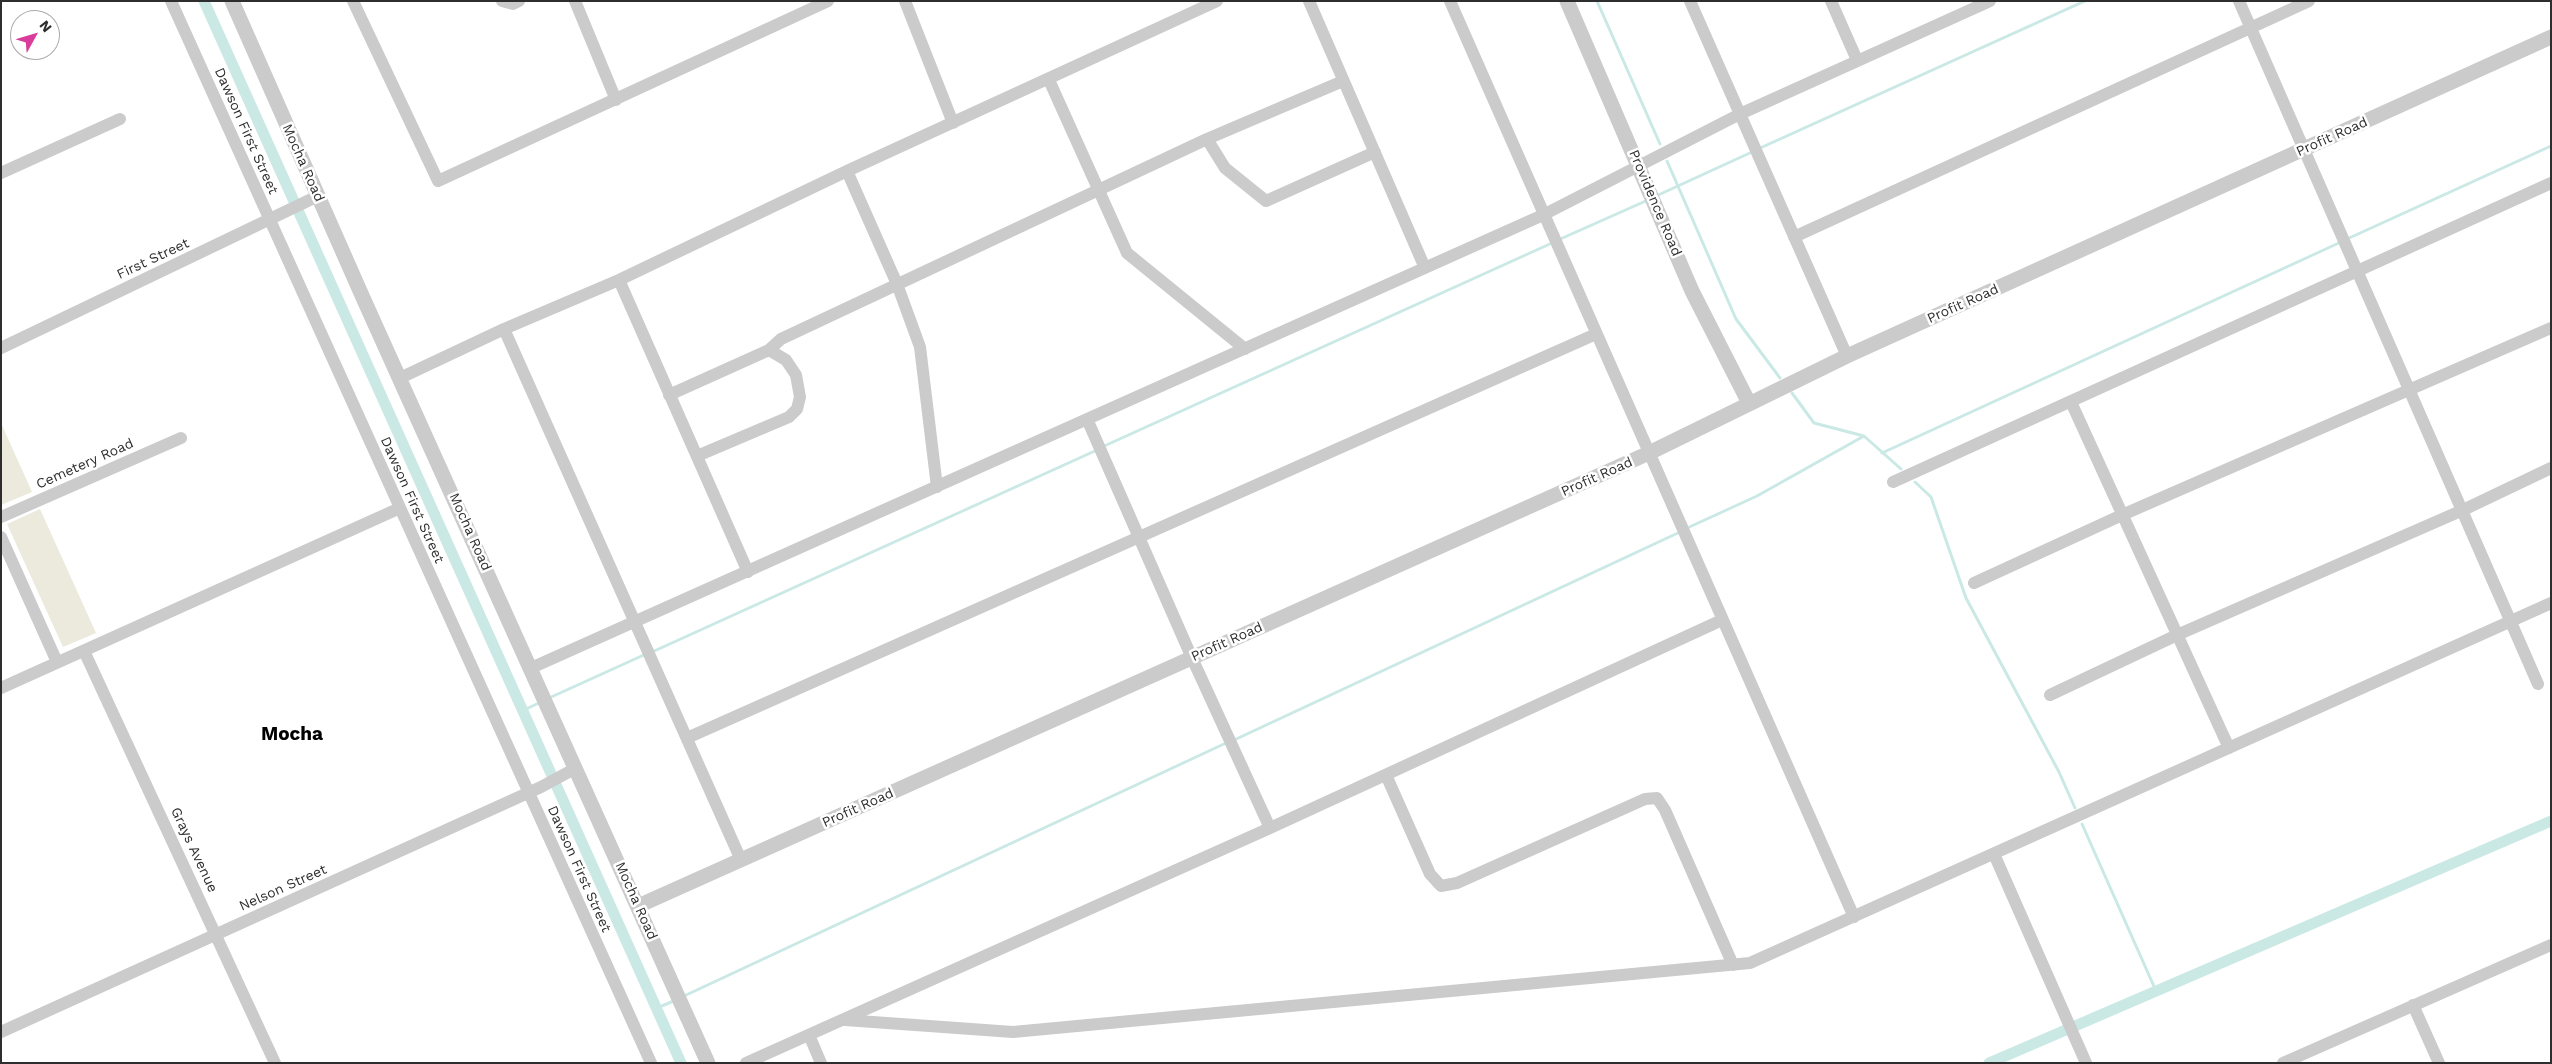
<!DOCTYPE html>
<html>
<head>
<meta charset="utf-8">
<style>
	body { margin:0 }
	#map { position:relative; width:2552px; height:1064px; overflow:hidden; background:#fff; font-family:"Work Sans",sans-serif }
	canvas { display:block }
	.frame { position:absolute; inset:0; border:2px solid #2e2e2e; pointer-events:none }
	.north { position:absolute; left:10px; top:10px; width:50px; height:50px; box-sizing:border-box; background:#fff; border:1px solid #ababab; border-radius:50%; rotate:51deg; font-size:14px; font-weight:700; line-height:20px; text-align:center; color:#2e2e2e }
	.north::after { content:''; display:block; margin:auto; width:18px; height:22px; background:#da3c9a; clip-path:polygon(50% 0,100% 100%,50% 72%,0 100%) }
</style>
</head>
<body>
<div id="map">
<canvas width="2552" height="1064"></canvas>
<div class="frame"></div>
<div class="north">N</div>
</div>
<script>
const ctx = document.querySelector('canvas').getContext('2d');
ctx.lineJoin = 'round';
function paint(path, color) { ctx.fillStyle = color; ctx.fill(path, 'evenodd'); }
const shape = rows => new Path2D(rows.map(r => 'M' + r).join(''));
function strokePath(path, color, width, dash) { ctx.strokeStyle = color; ctx.lineWidth = width; ctx.lineCap = dash ? 'butt' : 'round'; ctx.setLineDash(dash || []); ctx.stroke(path); }
function write(font, color, halo, rows, align = 'center') {
  ctx.font = font + ' "Work Sans",sans-serif'; ctx.lineWidth = 5; ctx.setLineDash([]); ctx.textBaseline = 'middle'; ctx.strokeStyle = halo; ctx.fillStyle = color; for (const [text, x, y, turn = 0] of rows) {
    ctx.save(); ctx.translate(x, y); ctx.rotate((+turn || 0) * Math.PI / 180); ctx.textAlign = isNaN(turn) ? turn : align; if (halo) ctx.strokeText(text, 0, 0); ctx.fillText(text, 0, 0); ctx.restore();
  }
}
paint(shape([
	[1,423,32,492,1,505],
	[40,509,96,633,63,647,7,524]
]), '#ebeadd');
strokePath(shape([
	[1597,1,1660,144],
	[1758,149,2085,1],
	[1667,161,1736,319,1780,378],
	[1656,196,1752,152],
	[2347,239,2551,146],
	[1558,240,1648,200],
	[1792,393,1814,423,1864,436,1901,469],
	[1102,447,1552,243],
	[1882,453,2341,242],
	[1915,482,1931,497,1966,598,2059,772,2075,808],
	[1685,529,1757,496,1864,436],
	[652,652,1097,450],
	[549,698,646,654],
	[524,710,541,702],
	[1232,741,1680,532],
	[2082,824,2156,991],
	[684,996,1226,743],
	[657,1008,676,1000]
]), '#cae9e5', 3);
strokePath(shape([
	[204,1,681,1063],
	[1989,1063,2551,821]
]), '#cae9e5', 11);
strokePath(shape([
	[171,1,651,1063],
	[353,1,438,181,828,1],
	[502,1,513,4,519,1],
	[575,1,616,100],
	[905,1,953,123],
	[1309,1,1425,268],
	[1450,1,1854,917],
	[1690,1,1847,356],
	[1831,1,1857,60],
	[2239,1,2538,684],
	[1049,80,1127,253,1245,349],
	[1343,81,1207,139,1225,168,1266,201,1375,152],
	[847,171,897,284,920,347,937,487],
	[1,173,120,119],
	[1794,237,2309,1],
	[619,280,748,572],
	[504,329,741,860],
	[1,348,318,196],
	[769,350,781,339,1207,139],
	[400,378,504,329,619,280,847,171,1217,1],
	[669,395,769,350,786,360,796,375,800,397,797,409,789,417,697,456],
	[2071,402,2229,748],
	[1087,419,1192,658,1270,828],
	[1893,482,2551,183],
	[1,517,181,438],
	[1,537,57,662],
	[1974,583,2122,515,2551,328],
	[84,651,275,1063],
	[531,668,1543,215,1740,114,1990,1],
	[1,688,400,508],
	[2050,695,2177,635,2463,510,2551,468],
	[687,738,1596,334],
	[1386,775,1430,874,1441,886,1457,883,1645,799,1657,798,1665,810,1733,965],
	[1994,854,2086,1063],
	[2413,1005,2439,1063],
	[845,1020,1013,1032,1750,963,2551,603],
	[1,1032,541,787,576,768],
	[809,1035,821,1063],
	[746,1063,1270,828,1722,620],
	[2283,1063,2551,945]
]), '#cbcbcb', 12);
strokePath(shape([
	[232,1,364,300,708,1063],
	[1567,1,1692,291,1749,403],
	[638,906,1649,453,1847,356,2551,37]
]), '#cbcbcb', 15);
write('14px', '#2e2e2e', '#fff', [
	["Dawson First Street",246,131,66],
	["Profit Road",2332,137,-24],
	["Mocha Road",303,163,66],
	["Providence Road",1655,203,67],
	["First Street",153,259,-25],
	["Profit Road",1963,304,-24],
	["Cemetery Road",85,464,-24],
	["Profit Road",1597,477,-24],
	["Dawson First Street",412,500,66],
	["Mocha Road",470,532,66],
	["Profit Road",1227,642,-24],
	["Profit Road",858,808,-24],
	["Grays Avenue",194,850,65],
	["Dawson First Street",579,869,66],
	["Nelson Street",283,888,-24],
	["Mocha Road",636,901,66]
]);
write('bold 19px', '#000', '#fff', [
	["Mocha",292,734]
]);
</script>
</body>
</html>
